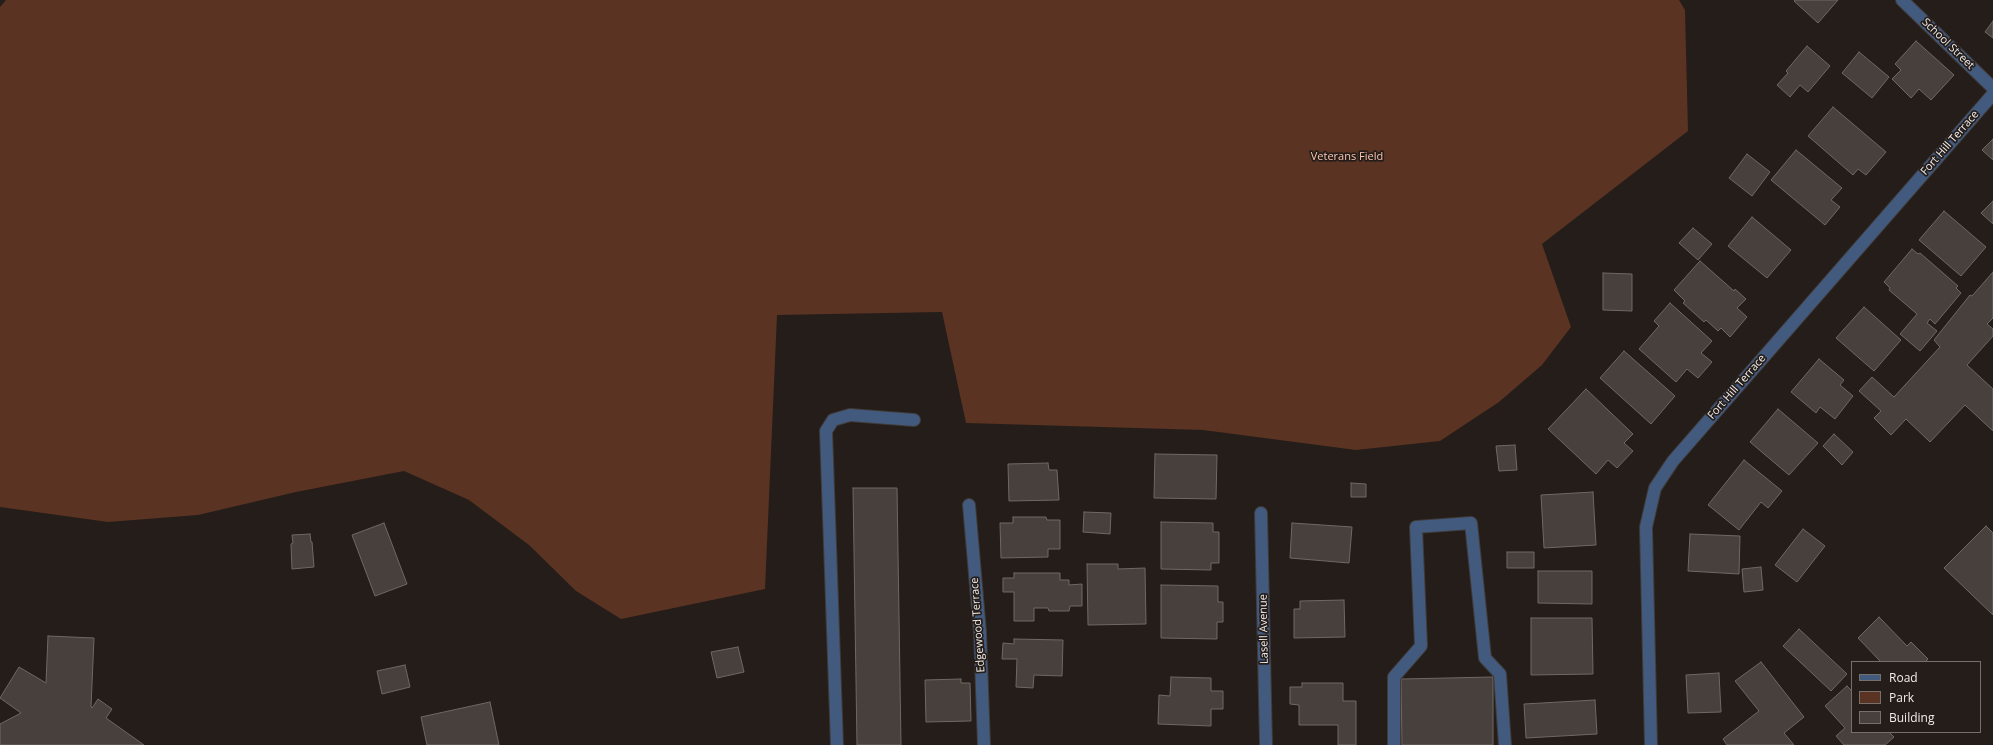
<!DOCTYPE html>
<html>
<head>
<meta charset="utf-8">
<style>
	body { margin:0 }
	#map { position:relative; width:1993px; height:745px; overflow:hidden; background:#241d1a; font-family:"Open Sans",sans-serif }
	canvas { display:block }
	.legend { position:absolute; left:1851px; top:661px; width:130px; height:72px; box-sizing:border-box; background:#241d1a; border:1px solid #76706d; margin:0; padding:5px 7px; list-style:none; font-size:12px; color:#f1ecea }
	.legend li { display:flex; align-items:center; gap:8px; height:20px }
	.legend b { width:20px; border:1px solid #76706d }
</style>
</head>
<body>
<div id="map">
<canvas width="1993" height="745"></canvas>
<ul class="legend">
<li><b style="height:5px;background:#425a7e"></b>Road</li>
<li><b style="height:11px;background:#5a3322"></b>Park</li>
<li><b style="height:11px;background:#47403c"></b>Building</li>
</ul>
</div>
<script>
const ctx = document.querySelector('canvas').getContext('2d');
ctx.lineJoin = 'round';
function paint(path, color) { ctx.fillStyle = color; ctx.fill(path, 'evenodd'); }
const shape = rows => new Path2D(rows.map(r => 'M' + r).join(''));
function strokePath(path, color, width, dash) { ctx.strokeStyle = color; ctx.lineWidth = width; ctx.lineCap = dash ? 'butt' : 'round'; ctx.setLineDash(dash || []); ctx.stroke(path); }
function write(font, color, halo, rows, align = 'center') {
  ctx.font = font + ' "Open Sans",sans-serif'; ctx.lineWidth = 3.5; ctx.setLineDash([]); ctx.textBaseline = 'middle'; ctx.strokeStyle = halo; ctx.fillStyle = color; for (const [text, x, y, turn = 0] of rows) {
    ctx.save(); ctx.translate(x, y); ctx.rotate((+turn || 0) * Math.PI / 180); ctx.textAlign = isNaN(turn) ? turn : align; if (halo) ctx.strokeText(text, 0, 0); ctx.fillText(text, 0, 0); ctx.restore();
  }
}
paint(shape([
	[6,0,1679,0,1685,10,1688,131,1542,244,1571,327,1542,365,1499,402,1440,441,1356,450,1203,430,966,423,942,312,777,315,765,589,621,619,576,591,529,545,469,500,404,471,296,492,198,515,108,522,0,507,0,7]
]), '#5a3322');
const building = shape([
	[1795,0,1838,0,1818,23,1794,1,1795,0],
	[1993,21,1993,38,1985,32,1993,21],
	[1916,41,1954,75,1931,100,1919,89,1911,98,1892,79,1901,70,1895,64,1916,41],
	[1807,46,1830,66,1808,92,1800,85,1790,97,1777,85,1788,73,1786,71,1807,46],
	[1859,52,1889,77,1872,98,1842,73,1859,52],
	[1833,107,1886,152,1866,175,1858,169,1853,175,1808,136,1833,107],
	[1993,139,1993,160,1982,150,1993,139],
	[1796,150,1842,188,1831,200,1840,207,1825,225,1771,180,1796,150],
	[1747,154,1770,172,1752,196,1729,178,1747,154],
	[1993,201,1993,224,1981,213,1993,201],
	[1944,211,1986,247,1961,276,1919,240,1944,211],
	[1752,217,1791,250,1767,278,1728,246,1752,217],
	[1693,228,1712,244,1698,260,1679,243,1693,228],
	[1912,249,1918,254,1920,253,1958,286,1956,288,1961,293,1935,324,1930,319,1927,323,1937,331,1920,351,1900,334,1917,314,1889,290,1890,288,1884,282,1912,249],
	[1700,261,1734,291,1735,289,1746,299,1737,308,1747,317,1730,337,1721,328,1718,331,1706,320,1704,322,1683,303,1685,301,1674,290,1700,261],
	[1993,272,1993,318,1987,324,1993,329,1993,336,1967,365,1993,389,1993,431,1965,405,1930,442,1906,419,1891,435,1874,418,1881,411,1859,391,1872,377,1894,397,1940,347,1934,340,1970,295,1972,296,1993,272],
	[1603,273,1632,274,1632,311,1603,310,1603,273],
	[1670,303,1712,341,1701,353,1712,362,1698,378,1687,369,1676,382,1639,349,1659,326,1654,321,1670,303],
	[1864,307,1901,340,1874,371,1836,338,1864,307],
	[1624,351,1675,396,1651,424,1600,378,1624,351],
	[1819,359,1844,380,1840,385,1853,396,1835,419,1820,407,1816,413,1791,392,1819,359],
	[1586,389,1633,434,1624,443,1633,451,1617,468,1608,460,1596,474,1548,429,1586,389],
	[1778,409,1818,443,1789,475,1750,442,1778,409],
	[1834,434,1853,452,1842,465,1823,446,1834,434],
	[1515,445,1517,470,1499,471,1496,446,1515,445],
	[1155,454,1217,455,1216,499,1154,498,1155,454],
	[1744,460,1782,491,1768,508,1761,502,1739,530,1708,505,1744,460],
	[1048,463,1049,470,1057,470,1059,500,1009,501,1008,464,1048,463],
	[1351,483,1366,484,1366,497,1351,497,1351,483],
	[853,488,897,488,901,745,857,745,853,488],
	[1593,492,1596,545,1544,548,1541,495,1593,492],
	[1084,512,1111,513,1110,534,1083,532,1084,512],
	[1013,517,1046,517,1047,520,1060,520,1060,549,1048,549,1048,557,1001,558,1000,523,1013,523,1013,517],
	[1161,522,1213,523,1213,532,1219,532,1219,563,1211,563,1211,570,1161,569,1161,522],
	[384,523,407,584,375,596,352,535,384,523],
	[1292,523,1352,527,1349,563,1290,558,1292,523],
	[1986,526,1993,533,1993,615,1944,568,1986,526],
	[1803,529,1825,546,1797,582,1775,565,1803,529],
	[310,534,311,542,312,542,314,567,292,569,291,544,293,543,292,535,310,534],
	[1690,534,1740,536,1739,574,1688,571,1690,534],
	[1507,552,1534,552,1534,568,1507,568,1507,552],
	[1087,564,1118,564,1118,569,1145,568,1146,624,1088,625,1087,564],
	[1761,567,1763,590,1744,592,1742,569,1761,567],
	[1538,571,1592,571,1592,604,1538,603,1538,571],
	[1014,573,1060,573,1060,580,1069,580,1069,585,1082,584,1082,606,1070,606,1069,611,1049,611,1048,608,1034,608,1034,621,1014,621,1014,592,1003,592,1003,578,1014,578,1014,573],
	[1161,585,1218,586,1218,602,1223,602,1223,622,1217,622,1217,639,1161,638,1161,585],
	[1344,600,1345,637,1294,638,1294,609,1300,609,1300,601,1344,600],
	[1879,617,1907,646,1911,642,1928,659,1925,662,1881,662,1858,638,1879,617],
	[1531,618,1592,618,1593,674,1531,675,1531,618],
	[1799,629,1847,674,1831,691,1783,646,1799,629],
	[48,636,94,638,91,707,92,708,98,699,112,709,106,718,144,745,0,745,0,724,21,713,0,698,19,667,46,683,48,636],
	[1014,639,1063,640,1062,676,1034,675,1033,688,1016,687,1017,659,1002,659,1003,643,1014,644,1014,639],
	[738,647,744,672,717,678,711,652,738,647],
	[1761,662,1804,717,1784,733,1794,745,1727,745,1723,739,1759,711,1735,681,1761,662],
	[405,665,410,687,382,694,377,671,405,665],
	[1719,673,1721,712,1688,713,1686,675,1719,673],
	[1171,677,1211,678,1211,691,1223,691,1223,709,1211,709,1211,726,1158,724,1159,695,1170,696,1171,677],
	[1493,677,1493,745,1402,745,1401,679,1493,677],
	[961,679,961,683,970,683,971,721,926,722,925,680,961,679],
	[1302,683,1343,683,1343,701,1356,701,1356,745,1338,745,1338,725,1299,725,1299,705,1290,704,1290,687,1302,687,1302,683],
	[1847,686,1852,691,1852,732,1889,732,1894,737,1885,745,1844,745,1836,736,1845,728,1825,706,1847,686],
	[1595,700,1597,734,1526,738,1524,704,1595,700],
	[490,702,499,745,427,745,421,717,490,702]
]);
paint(building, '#47403c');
strokePath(building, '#706865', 1);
const lane = shape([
	[837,745,826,431,833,420,850,415,914,420],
	[1394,745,1394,677,1421,646,1416,527,1471,523,1485,658,1500,674,1505,745]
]);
const street = shape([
	[1902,0,1993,88],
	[969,505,980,632,984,745],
	[1261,513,1266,745],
	[1651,745,1646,527,1655,488,1673,461,1993,94]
]);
strokePath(lane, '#413a37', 14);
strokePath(street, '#413a37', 14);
strokePath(lane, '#425a7e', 12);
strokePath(street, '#425a7e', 12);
write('11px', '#f1ecea', '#241d1a', [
	["School Street",1948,44,44],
	["Fort Hill Terrace",1950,143,-49],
	["Fort Hill Terrace",1737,387,-49],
	["Edgewood Terrace",978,625,-94],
	["Lasell Avenue",1264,629,-91]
]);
write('11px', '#fcc6af', '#241d1a', [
	["Veterans Field",1347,157]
]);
</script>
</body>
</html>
